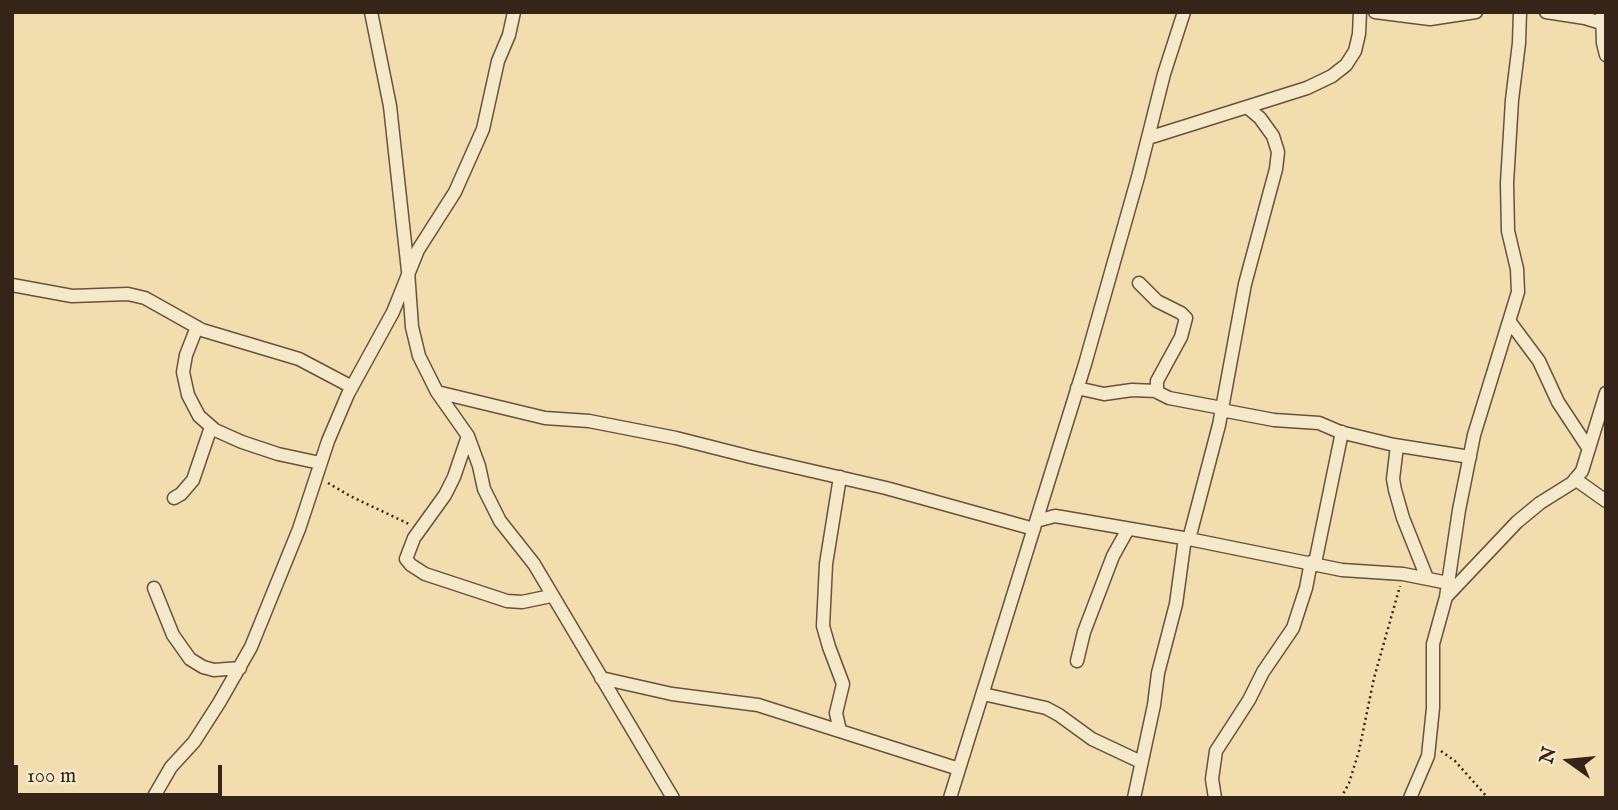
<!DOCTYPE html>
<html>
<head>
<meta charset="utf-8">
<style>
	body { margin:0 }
	#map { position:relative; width:1618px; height:810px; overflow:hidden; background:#f1ddae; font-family:"IM FELL English",serif }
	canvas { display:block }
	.frame { position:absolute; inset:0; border:14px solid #372418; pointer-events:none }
	.north { position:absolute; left:1534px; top:726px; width:70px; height:70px; -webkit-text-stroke:5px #f6e9ca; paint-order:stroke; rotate:285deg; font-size:19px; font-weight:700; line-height:28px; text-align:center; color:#372418 }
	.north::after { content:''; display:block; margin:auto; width:24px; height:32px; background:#372418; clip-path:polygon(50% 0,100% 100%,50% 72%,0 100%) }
	.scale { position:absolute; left:14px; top:765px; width:208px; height:32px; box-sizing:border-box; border:4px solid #372418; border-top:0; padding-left:9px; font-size:21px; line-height:24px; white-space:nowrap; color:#372418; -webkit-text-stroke:5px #f6e9ca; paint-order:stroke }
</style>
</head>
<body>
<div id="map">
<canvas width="1618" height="810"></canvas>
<div class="frame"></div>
<div class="north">N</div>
<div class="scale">100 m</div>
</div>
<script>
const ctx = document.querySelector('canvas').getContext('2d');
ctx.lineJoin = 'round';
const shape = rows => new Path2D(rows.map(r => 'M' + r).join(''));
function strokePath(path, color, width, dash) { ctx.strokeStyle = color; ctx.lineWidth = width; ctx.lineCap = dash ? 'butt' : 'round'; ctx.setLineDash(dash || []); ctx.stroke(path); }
const minor = shape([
	[371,12,390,106,408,271,412,327,419,356,437,392,468,436,479,466,484,489,500,521,534,564,673,798],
	[1375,12,1430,19,1476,12],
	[1546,12,1585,18,1601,23],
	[1602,12,1603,43,1606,55],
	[1148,138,1307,88,1332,76,1346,65,1355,51,1359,34,1360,12],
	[1139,283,1157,301,1181,313,1186,318,1181,337,1157,381,1157,392,1169,398,1222,408],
	[12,285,72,296,128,294,145,298,202,330,299,359,352,387],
	[1510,322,1539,361,1558,402,1589,449],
	[197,327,186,355,183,372,188,395,199,416,215,430,242,442,278,454,320,463],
	[1077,388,1104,394,1132,390,1157,391],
	[437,392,545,418,589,421,676,438,751,457,886,488,1034,529],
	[1221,410,1274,420,1319,423,1340,432,1394,445,1470,457],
	[468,436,454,477,445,495,414,538,406,559,411,565,425,574,507,601,522,602,551,596],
	[1397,446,1393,479,1395,490,1403,518,1427,578],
	[840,477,826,564,823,626,829,647,843,684,836,713,840,731],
	[1575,479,1606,501],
	[174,498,181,494,193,480,211,427],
	[1036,521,1055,516,1067,518,1189,539,1342,570,1403,574,1448,583],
	[1189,539,1219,425,1245,284,1276,169,1278,152,1273,136,1260,118,1247,107],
	[1315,563,1342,432],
	[154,588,173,635,190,659,203,667,214,670,240,668],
	[1446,597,1517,522,1540,503,1572,483,1582,471,1606,393],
	[1077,661,1084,632,1113,556,1128,529],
	[601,678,672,694,758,705,959,769],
	[983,694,1046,708,1059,715,1092,739,1141,762],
	[153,798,171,767,194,742,219,703,251,647,299,529,328,441,348,394,393,312,418,250,455,192,483,129,498,61,509,35,514,12],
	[950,798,1085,364,1138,177,1164,74,1184,12],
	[1134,798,1154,705,1158,673,1176,604,1185,538],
	[1215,798,1212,779,1216,751,1249,700,1263,672,1293,628,1306,588,1311,562],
	[1410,798,1428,756,1433,708,1433,644,1446,597,1459,510,1474,435,1518,292,1517,269,1508,231,1507,183,1512,100,1519,43,1520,12]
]);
strokePath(minor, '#66523e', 15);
strokePath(shape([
	[328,483,350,496,409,524],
	[1441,751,1455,761,1488,798],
	[1341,798,1349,783,1359,751,1374,678,1400,586]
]), '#372418', 2.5, [2, 3.5]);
strokePath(minor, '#f6e9ca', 12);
</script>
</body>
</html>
